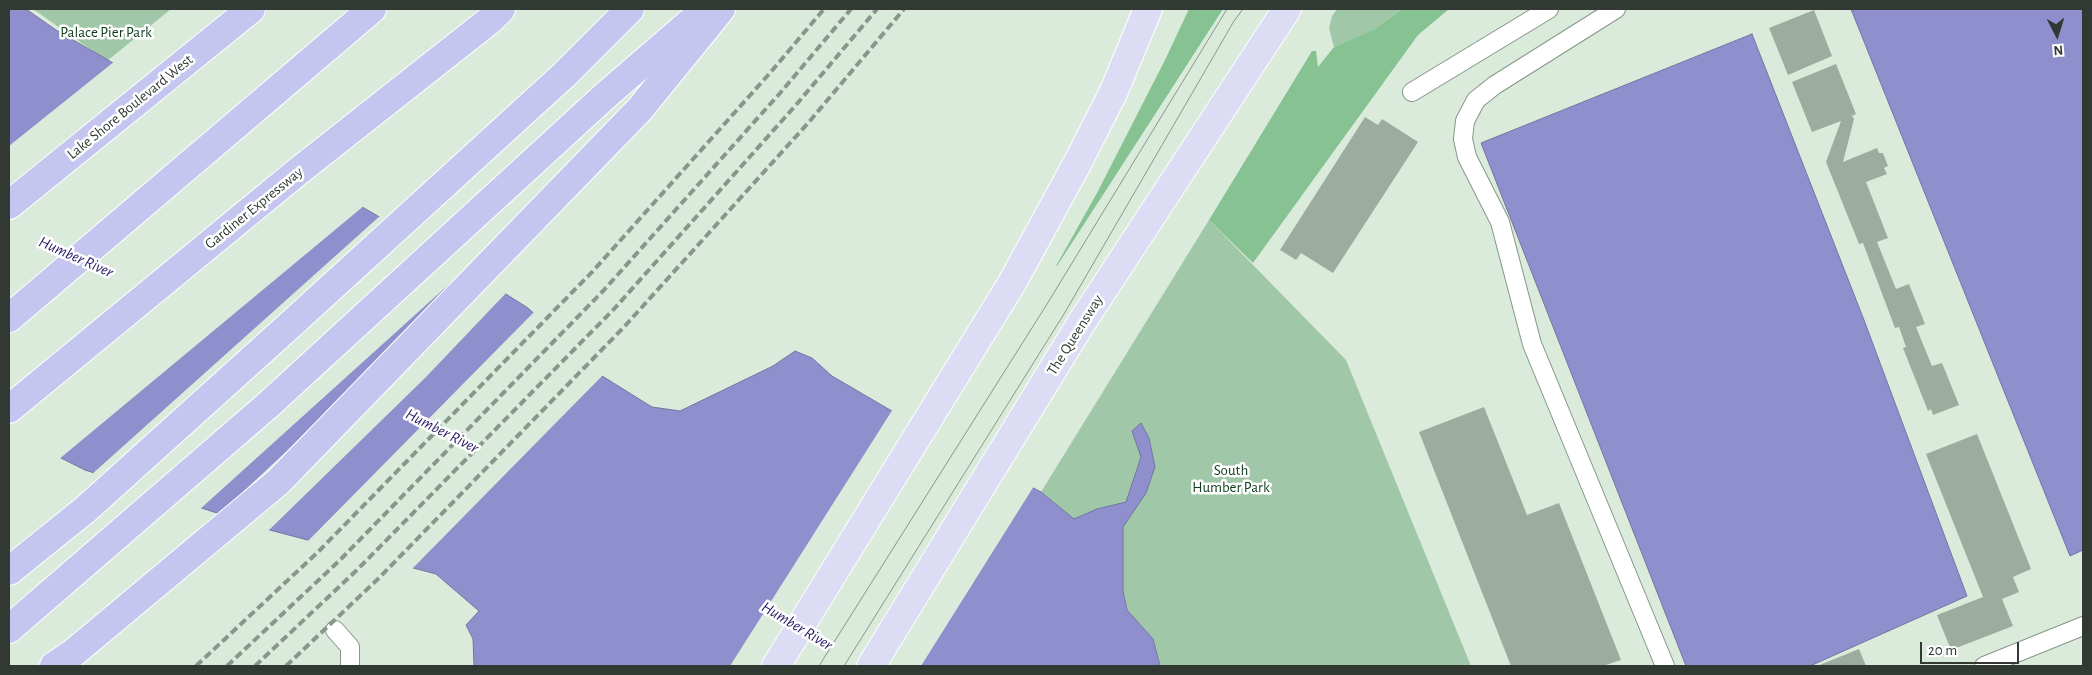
<!DOCTYPE html>
<html>
<head>
<meta charset="utf-8">
<style>
	body { margin:0 }
	#map { position:relative; width:2092px; height:675px; overflow:hidden; background:#daebdc; font-family:"Alegreya Sans",sans-serif }
	canvas { display:block }
	.frame { position:absolute; inset:0; border:10px solid #323933; pointer-events:none }
	.north { position:absolute; left:2032px; top:10px; width:50px; height:50px; -webkit-text-stroke:4px #fff; paint-order:stroke; rotate:175deg; font-size:14px; font-weight:700; line-height:20px; text-align:center; color:#323933 }
	.north::after { content:''; display:block; margin:auto; width:18px; height:22px; background:#323933; clip-path:polygon(50% 0,100% 100%,50% 72%,0 100%) }
	.scale { position:absolute; left:1920px; top:642px; width:99px; height:22px; box-sizing:border-box; border:2px solid #323933; border-top:0; padding-left:6px; font-size:15px; line-height:18px; white-space:nowrap; color:#323933; -webkit-text-stroke:4px #fff; paint-order:stroke }
</style>
</head>
<body>
<div id="map">
<canvas width="2092" height="675"></canvas>
<div class="frame"></div>
<div class="north">N</div>
<div class="scale">20 m</div>
</div>
<script>
const ctx = document.querySelector('canvas').getContext('2d');
ctx.lineJoin = 'round';
function paint(path, color) { ctx.fillStyle = color; ctx.fill(path, 'evenodd'); }
const shape = rows => new Path2D(rows.map(r => 'M' + r).join(''));
function strokePath(path, color, width, dash) { ctx.strokeStyle = color; ctx.lineWidth = width; ctx.lineCap = dash ? 'butt' : 'round'; ctx.setLineDash(dash || []); ctx.stroke(path); }
function write(font, color, halo, rows, align = 'center') {
  ctx.font = font + ' "Alegreya Sans",sans-serif'; ctx.lineWidth = 5; ctx.setLineDash([]); ctx.textBaseline = 'middle'; ctx.strokeStyle = halo; ctx.fillStyle = color; for (const [text, x, y, turn = 0] of rows) {
    ctx.save(); ctx.translate(x, y); ctx.rotate((+turn || 0) * Math.PI / 180); ctx.textAlign = isNaN(turn) ? turn : align; if (halo) ctx.strokeText(text, 0, 0); ctx.fillText(text, 0, 0); ctx.restore();
  }
}
paint(shape([
	[33,9,171,9,107,61],
	[1337,9,1402,9,1376,28,1334,47,1329,28,1332,16],
	[1209,220,1346,360,1471,666,1160,666,1153,639,1127,610,1123,591,1074,519,1041,492]
]), '#a0c7a7');
paint(shape([
	[1189,9,1223,9,1057,266,1056,266,1097,193,1165,60],
	[1402,9,1449,9,1418,35,1253,263,1209,220,1312,51,1316,51,1318,67,1334,47,1376,28]
]), '#86c292');
const water = shape([
	[9,9,26,9,56,30,428,245,528,308,599,374,652,407,680,411,773,366,795,351,812,358,832,376,938,438,1041,492,1074,519,1097,509,1126,502,1141,457,1132,431,1141,423,1149,438,1155,467,1146,493,1123,527,1123,591,1127,610,1153,639,1160,666,474,666,473,639,466,625,479,611,436,574,266,529,85,470,9,432,9,9],
	[1851,9,2083,9,2083,550,2070,556,1851,9],
	[1752,34,1864,320,1967,596,1810,666,1686,666,1481,143,1752,34]
]);
paint(water, '#8f8fce');
strokePath(water, '#7375a0', 1);
paint(shape([
	[115,61,365,205,58,460,9,435,9,146],
	[381,215,507,292,426,377,267,532,217,516,289,449,459,280,457,277,199,510,91,475],
	[535,311,604,374,411,570,307,542],
	[893,409,939,436,1034,486,921,666,730,666]
]), '#daebdc');
paint(shape([
	[1814,10,1832,56,1788,75,1769,28],
	[1836,64,1856,114,1852,116,1854,119,1843,162,1877,148,1879,153,1883,153,1888,166,1884,168,1887,174,1866,182,1888,238,1877,242,1896,289,1909,284,1925,324,1916,327,1932,366,1942,363,1959,405,1933,415,1931,409,1928,411,1903,348,1906,347,1899,327,1895,328,1863,243,1859,244,1826,162,1841,121,1812,132,1792,82],
	[1365,117,1378,125,1382,119,1418,142,1333,273,1301,253,1296,260,1280,250],
	[1484,407,1527,515,1559,503,1621,660,1603,666,1511,666,1419,432],
	[1977,434,2031,569,2013,577,2019,592,2002,599,2013,626,1951,650,1937,615,1983,597,1926,454],
	[1859,649,1866,666,1817,666]
]), '#9cac9e');
const lane = shape([
	[1616,9,1495,85,1476,100,1465,121,1463,139,1467,157,1500,222,1532,344,1665,666],
	[1412,92,1549,9],
	[335,630,350,647,350,666],
	[1984,666,2083,626]
]);
const primary = shape([
	[776,666,1012,283,1078,162,1114,91,1148,9],
	[871,666,1082,322,1287,9]
]);
const highway = shape([
	[9,205,251,9],
	[9,318,372,9],
	[9,409,296,173,490,20,501,9],
	[9,571,86,509,290,325,565,74,630,9],
	[9,629,268,405,606,95,701,13],
	[54,666,72,654,278,482,640,109,721,9]
]);
strokePath(lane, '#869689', 20);
strokePath(primary, '#fff', 30);
strokePath(highway, '#fff', 30);
strokePath(lane, '#fff', 18);
strokePath(primary, '#dcddf5', 28);
strokePath(highway, '#c5c6ef', 28);
strokePath(shape([
	[819,666,1047,304,1227,9],
	[844,666,1064,314,1234,21,1243,9]
]), '#8a968b', 1);
strokePath(shape([
	[196,666,318,552,593,271,770,73,824,9],
	[227,666,340,560,604,290,781,92,851,9],
	[255,666,358,569,614,309,796,105,877,9],
	[286,666,378,579,624,327,809,122,904,9]
]), '#8a968b', 4, [8, 4]);
write('15px', '#0e3b1c', '#fff', [
	["Palace Pier Park",106,32],
	["South",1231,470],
	["Humber Park",1231,487]
]);
write('15px', '#323933', '#fff', [
	["Lake Shore Boulevard West",130,107,-39],
	["Gardiner Expressway",254,208,-39],
	["The Queensway",1075,335,-58]
]);
write('italic 16px', '#281b65', '#fff', [
	["Humber River",76,257,24],
	["Humber River",442,431,27],
	["Humber River",797,626,31]
]);
</script>
</body>
</html>
